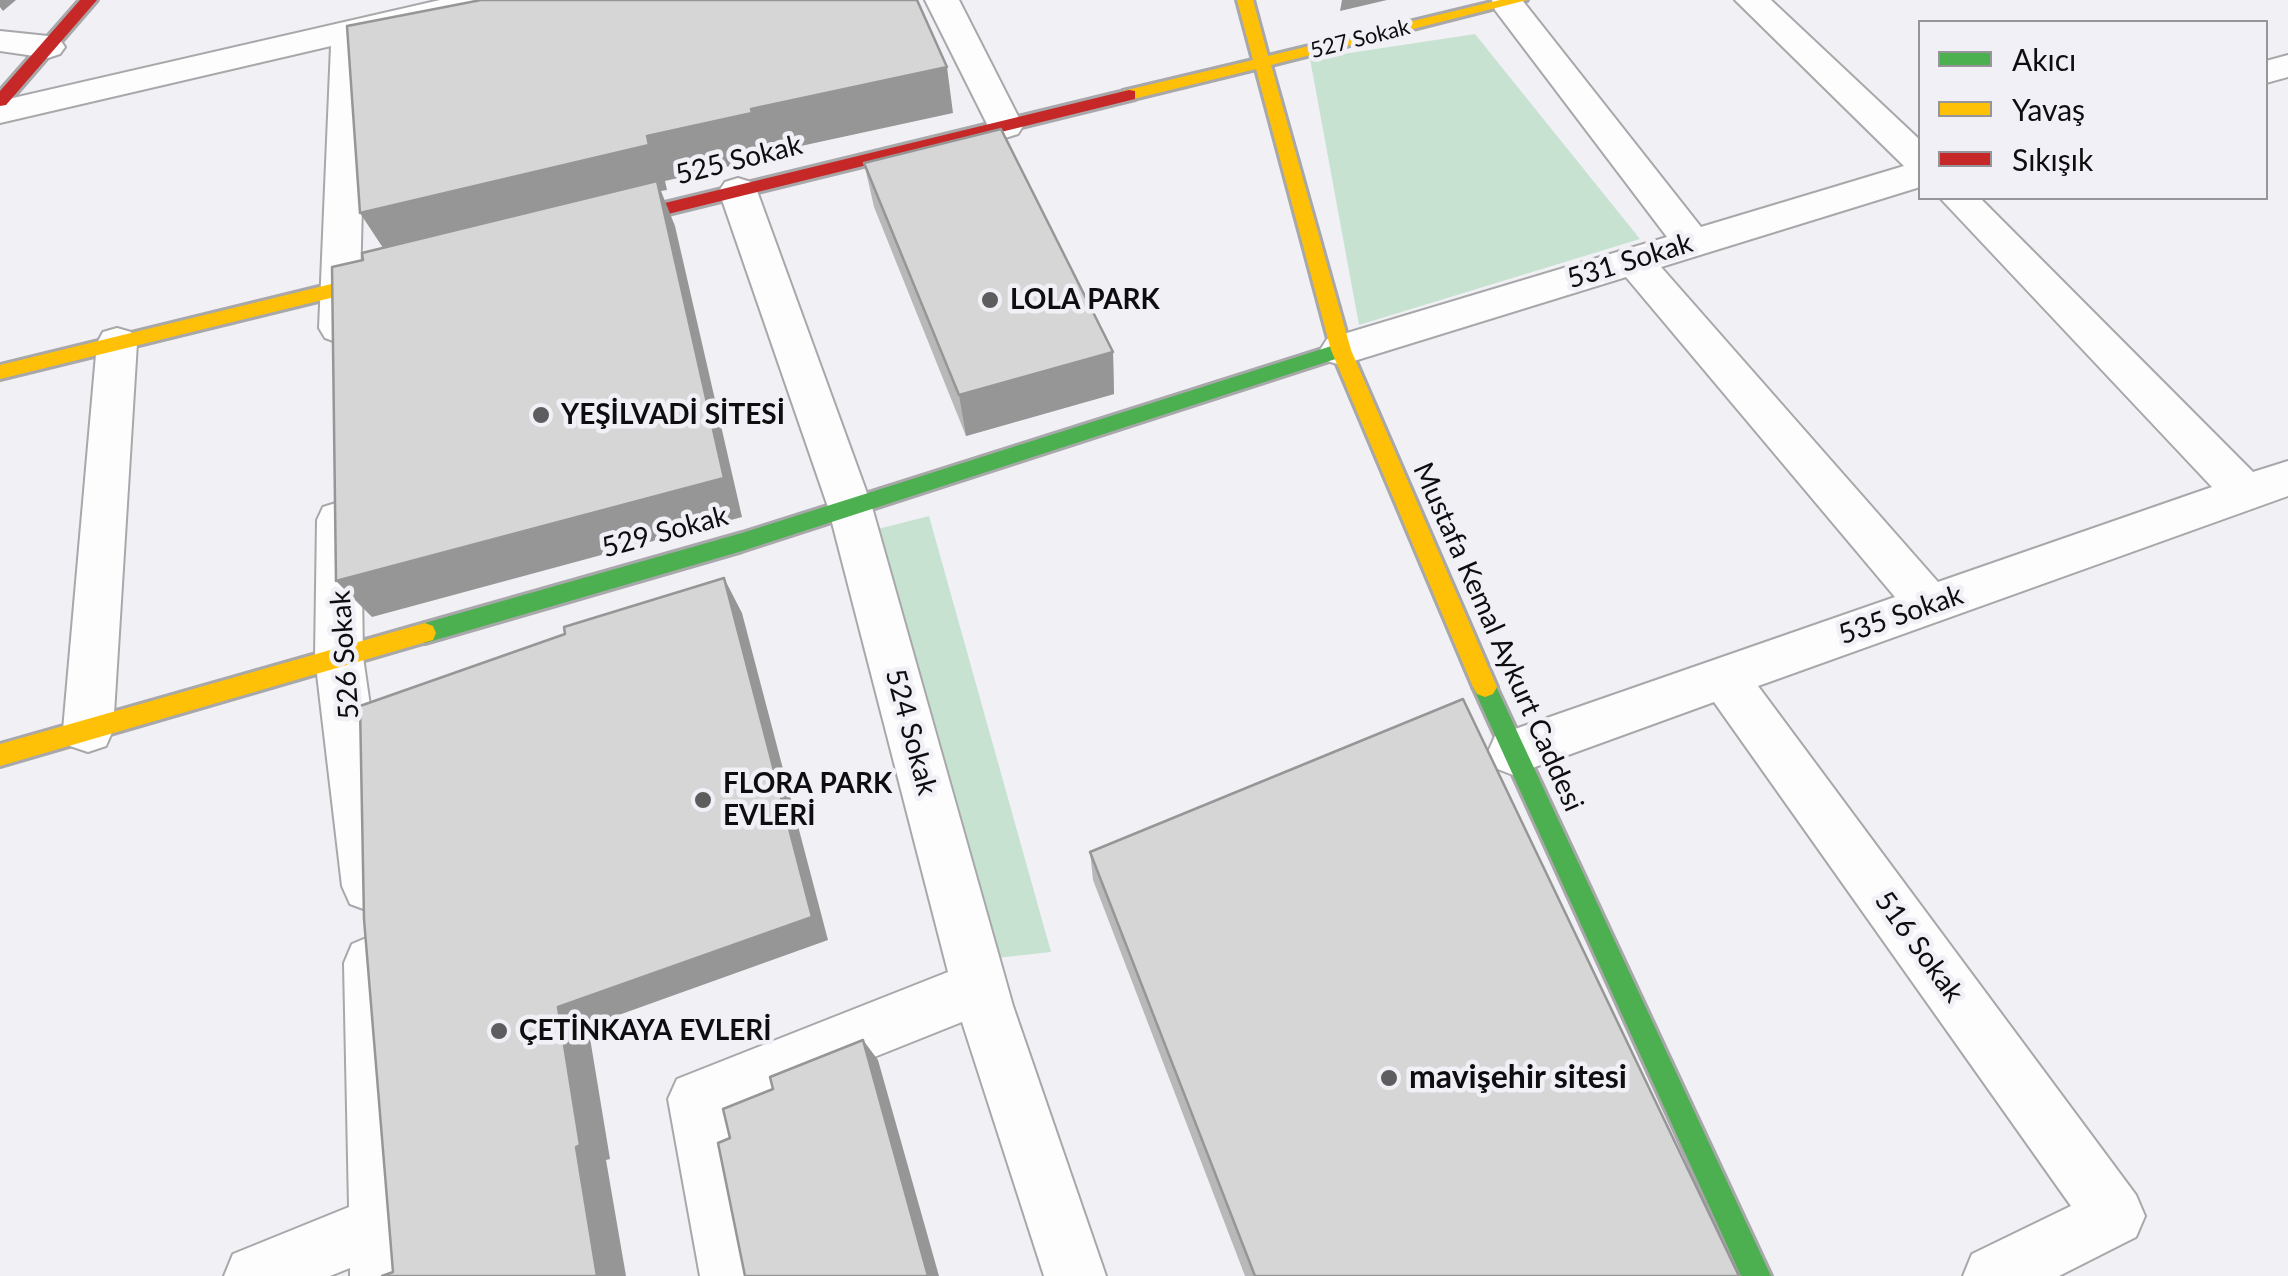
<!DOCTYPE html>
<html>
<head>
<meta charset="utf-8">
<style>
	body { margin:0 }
	#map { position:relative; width:2288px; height:1276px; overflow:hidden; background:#f1f1f5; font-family:Lato,sans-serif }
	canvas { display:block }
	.legend { position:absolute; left:1918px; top:20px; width:350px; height:180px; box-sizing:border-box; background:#f0f0f6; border:2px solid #96969a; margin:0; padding:12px 18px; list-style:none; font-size:30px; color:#0e0e10 }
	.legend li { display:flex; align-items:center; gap:20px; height:50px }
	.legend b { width:50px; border:2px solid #96969a }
</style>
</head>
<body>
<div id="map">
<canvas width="2288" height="1276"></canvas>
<ul class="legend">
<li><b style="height:12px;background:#4caf50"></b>Akıcı</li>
<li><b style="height:12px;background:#ffc107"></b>Yavaş</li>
<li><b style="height:12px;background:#c62828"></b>Sıkışık</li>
</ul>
</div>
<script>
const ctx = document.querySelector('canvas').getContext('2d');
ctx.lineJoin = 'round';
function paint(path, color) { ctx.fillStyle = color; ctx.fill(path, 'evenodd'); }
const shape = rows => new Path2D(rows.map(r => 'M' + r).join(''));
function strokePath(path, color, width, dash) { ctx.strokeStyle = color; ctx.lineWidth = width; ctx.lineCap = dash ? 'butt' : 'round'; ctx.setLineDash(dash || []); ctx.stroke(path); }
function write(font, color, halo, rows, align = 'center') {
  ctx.font = font + ' Lato,sans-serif'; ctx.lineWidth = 9; ctx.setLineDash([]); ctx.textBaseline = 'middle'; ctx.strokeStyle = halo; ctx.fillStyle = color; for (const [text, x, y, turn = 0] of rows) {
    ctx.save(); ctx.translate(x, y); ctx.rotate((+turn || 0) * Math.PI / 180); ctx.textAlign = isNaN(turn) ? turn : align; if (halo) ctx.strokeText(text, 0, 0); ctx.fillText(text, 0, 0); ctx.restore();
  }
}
paint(shape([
	[1475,34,1640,239,1359,325,1310,59],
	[929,516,1051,952,979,960,862,533]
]), '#c7e2d1');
const street = shape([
	[440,0,500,0,495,7,366,37,359,328,353,338,339,343,325,338,319,328,331,46,0,123,0,101,440,0],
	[925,0,959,0,1023,126,1018,134,1005,138,992,134,925,0],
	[1492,0,1522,0,1701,227,1904,166,1735,0,1771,0,1920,140,1920,187,1661,267,1938,582,2212,487,1940,198,1980,198,2253,472,2288,461,2288,496,1758,686,2136,1195,2145,1216,2136,1237,2059,1276,1963,1276,1972,1254,2071,1206,1714,702,1513,775,1495,768,1488,752,1495,736,1895,597,1626,277,1341,365,1327,361,1320,350,1327,339,1667,237,1495,10,1492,0],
	[0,31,48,36,60,40,65,47,60,54,48,58,0,51,0,31],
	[2288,55,2288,77,2266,83,2266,61,2288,55],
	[738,178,751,182,757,191,872,507,1013,1006,1106,1276,1044,1276,962,1022,729,1115,762,1276,700,1276,668,1099,677,1079,948,972,828,507,719,191,725,182,738,178],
	[117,328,131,332,137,343,113,730,106,746,88,752,70,746,63,730,97,343,103,332,117,328],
	[339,502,355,507,361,520,363,657,396,886,388,904,369,911,350,904,342,886,315,657,317,520,323,507,339,502],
	[371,936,390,944,398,963,412,1276,350,1276,350,1268,330,1276,224,1276,233,1254,349,1207,344,963,352,944,371,936]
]);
const fast = shape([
	[1341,343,1351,350,1348,355,742,551,425,643,417,640,414,633,417,626,425,623,742,533,1341,343],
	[1485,677,1493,680,1771,1276,1741,1276,1473,687,1477,680,1485,677]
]);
const slow = shape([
	[1237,0,1253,0,1268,56,1500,0,1527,0,1271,65,1351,350,1497,687,1493,694,1485,697,1477,694,1473,687,1331,350,1256,69,1129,100,1121,95,1123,91,1253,60,1237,0],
	[405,266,412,268,412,278,0,379,0,365,405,266],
	[425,623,433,626,436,633,433,640,0,766,0,744,425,623]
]);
const jam = shape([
	[80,0,97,0,6,105,0,106,0,91,80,0],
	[1129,90,1135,91,1135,99,595,232,586,226,595,220,1129,90]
]);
strokePath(street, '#a8a8aa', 4);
strokePath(fast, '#a8a8aa', 6);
strokePath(slow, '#a8a8aa', 6);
strokePath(jam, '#a8a8aa', 6);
paint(street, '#fdfdfe');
paint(fast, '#4caf50');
paint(slow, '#ffc107');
paint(jam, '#c62828');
paint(shape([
	[864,163,1113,352,1114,394,966,436,874,207],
	[1090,852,1739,1276,1245,1276,1093,880]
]), '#b9b8b9');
paint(shape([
	[0,0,16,0,3,11,0,7],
	[1342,0,1387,0,1340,11],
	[947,67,953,113,764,154,765,158,665,181,667,190,661,191,675,226,742,517,372,617,336,581,389,257,360,213,751,109],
	[1113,352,1114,394,966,436,959,395],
	[724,578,742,613,828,940,588,1026,610,1159,606,1160,626,1276,597,1276,576,1147,558,1007],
	[863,1040,878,1060,939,1276,928,1276]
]), '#969696');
const building = shape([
	[481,0,917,0,947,67,751,109,752,113,647,136,649,145,360,213,347,26,481,0],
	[1001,129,1113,352,959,395,864,163,1001,129],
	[657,181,724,478,336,581,332,267,363,260,362,253,657,181],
	[724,578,812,917,558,1007,580,1145,576,1147,597,1276,382,1276,393,1272,364,919,360,706,565,634,564,627,724,578],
	[1463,699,1739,1276,1255,1276,1090,852,1463,699],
	[863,1040,928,1276,745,1276,718,1143,730,1138,723,1109,773,1089,770,1077,863,1040]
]);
paint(building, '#d7d6d7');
strokePath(building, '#969696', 2.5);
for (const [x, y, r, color] of [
	[990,300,10,"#5d5d60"],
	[541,415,10,"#5d5d60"],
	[703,800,10,"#5d5d60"],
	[499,1031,10,"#5d5d60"],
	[1389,1078,10,"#5d5d60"]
]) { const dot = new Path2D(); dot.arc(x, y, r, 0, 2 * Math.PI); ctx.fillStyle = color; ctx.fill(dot); strokePath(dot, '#f0f0f6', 4); }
write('22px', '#0e0e10', '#f0f0f6', [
	["527 Sokak",1360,39,-14]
]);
write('28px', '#0e0e10', '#f0f0f6', [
	["525 Sokak",739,160,-14],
	["531 Sokak",1630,261,-17],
	["529 Sokak",665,532,-15],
	["535 Sokak",1901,615,-19],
	["Mustafa Kemal Aykurt Caddesi",1498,637,66],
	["526 Sokak",345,655,-94],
	["524 Sokak",911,732,75],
	["516 Sokak",1919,947,54]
]);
write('bold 28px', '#0e0e10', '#f0f0f6', [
	["LOLA PARK",1010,300],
	["YEŞİLVADİ SİTESİ",561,415],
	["FLORA PARK",723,784],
	["EVLERİ",723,816],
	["ÇETİNKAYA EVLERİ",519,1031]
], 'left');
write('bold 32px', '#0e0e10', '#f0f0f6', [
	["mavişehir sitesi",1409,1078]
], 'left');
</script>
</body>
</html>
